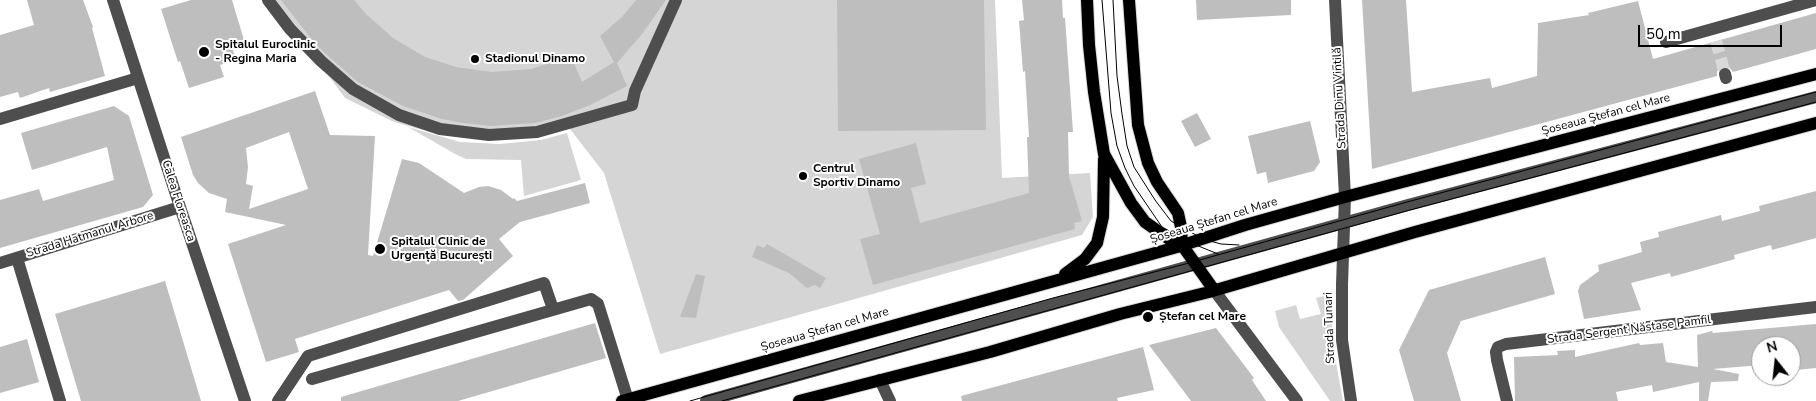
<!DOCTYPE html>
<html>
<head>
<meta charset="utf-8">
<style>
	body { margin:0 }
	#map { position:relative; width:1816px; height:401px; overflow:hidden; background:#fff; font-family:"Nunito Sans",sans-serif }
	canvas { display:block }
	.north { position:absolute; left:1751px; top:336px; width:50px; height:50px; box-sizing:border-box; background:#fff; border:1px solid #999; border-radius:50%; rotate:344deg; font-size:14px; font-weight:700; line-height:20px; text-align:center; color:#000 }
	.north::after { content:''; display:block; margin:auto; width:18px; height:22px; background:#000; clip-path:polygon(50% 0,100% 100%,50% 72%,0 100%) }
	.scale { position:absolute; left:1638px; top:25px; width:144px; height:22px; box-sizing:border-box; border:2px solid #000; border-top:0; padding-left:6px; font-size:15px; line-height:18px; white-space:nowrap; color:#000; -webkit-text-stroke:4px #fff; paint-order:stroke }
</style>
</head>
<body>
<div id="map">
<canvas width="1816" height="401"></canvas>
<div class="north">N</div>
<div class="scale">50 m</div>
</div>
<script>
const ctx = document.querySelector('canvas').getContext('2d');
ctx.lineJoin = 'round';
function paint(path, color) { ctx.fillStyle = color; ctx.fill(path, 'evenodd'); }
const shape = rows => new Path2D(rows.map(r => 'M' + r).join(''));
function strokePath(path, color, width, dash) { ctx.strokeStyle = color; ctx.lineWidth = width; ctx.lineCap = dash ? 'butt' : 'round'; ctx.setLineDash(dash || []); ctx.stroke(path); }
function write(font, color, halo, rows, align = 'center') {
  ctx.font = font + ' "Nunito Sans",sans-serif'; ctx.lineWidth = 4; ctx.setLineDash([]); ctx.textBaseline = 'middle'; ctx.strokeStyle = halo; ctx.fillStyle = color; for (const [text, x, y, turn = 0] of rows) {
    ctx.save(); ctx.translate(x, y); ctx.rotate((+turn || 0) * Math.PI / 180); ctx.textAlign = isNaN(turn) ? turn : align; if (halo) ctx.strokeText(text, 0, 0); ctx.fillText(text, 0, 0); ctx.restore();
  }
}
paint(shape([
	[267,0,995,0,1002,178,1090,173,1093,217,1082,235,660,354,604,173,570,129,437,134,394,122,345,98,317,60],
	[408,127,460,142,500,144,541,140,567,133,581,180,524,196,521,160,466,159,457,155],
	[1332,294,1332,341,1343,401,1330,401,1279,327,1275,311,1296,305,1300,319,1321,314,1316,298]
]), '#d5d5d5');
paint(shape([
	[27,0,83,0,93,27,92,28,105,76,50,92,49,88,20,98,18,92,0,97,0,35,34,25],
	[191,0,232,0,244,40,231,44,236,60,220,65,224,77,189,88,180,61,178,62,161,9],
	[281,0,354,0,367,15,393,38,425,57,456,67,492,72,531,69,571,56,582,82,614,62,600,36,622,17,636,0,666,0,642,34,617,63,627,86,590,105,562,116,535,123,490,126,463,123,442,119,403,106,358,82,327,55,313,41],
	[837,0,984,0,986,130,838,131],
	[1022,0,1062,0,1063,18,1065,18,1073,132,1068,132,1069,176,1082,221,1074,223,1075,229,873,285,860,239,880,234,859,159,916,143,926,184,911,188,920,223,1029,193,1027,137,1029,137,1025,71,1023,72,1019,21,1024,20],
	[1196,0,1291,0,1291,15,1197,20],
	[1362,0,1406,0,1412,92,1490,78,1492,88,1537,76,1538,23,1589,15,1588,13,1638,1,1653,59,1816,13,1816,49,1733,72,1728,66,1723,66,1717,71,1717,76,1372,169],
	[315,91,330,135,375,136,368,255,373,256,402,159,419,163,464,193,479,187,488,186,501,190,513,199,514,198,517,201,585,183,590,203,520,222,499,239,513,256,463,300,458,301,449,290,295,339,299,352,266,362,228,244,286,225,225,212,227,199,209,193,198,183,193,175,181,137],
	[289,132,308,189,249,209,253,186,246,184,248,167,246,148],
	[114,106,129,116,153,195,143,207,0,248,0,200,39,189,43,201,114,180,107,147,32,170,21,133],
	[1197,113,1211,139,1195,147,1181,121],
	[1310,121,1320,162,1314,171,1268,183,1266,172,1257,174,1248,136],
	[1816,191,1816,238,1772,250,1771,245,1734,255,1735,259,1671,277,1670,273,1631,283,1641,310,1584,319,1578,291,1580,285,1599,271,1598,265,1642,252,1640,242,1659,237,1658,232,1721,215,1722,221,1760,211,1759,206],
	[767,244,826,278,820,288,815,285,807,288,789,273,752,257,757,245,764,248],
	[1545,257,1555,294,1461,321,1447,353,1461,401,1414,401,1399,350,1429,290],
	[696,274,705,276,696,318,680,317],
	[165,281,201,401,81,401,55,314],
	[595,323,606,358,458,401,341,401,341,397],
	[1816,324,1816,368,1796,370,1794,346,1761,346,1761,365,1713,369,1739,374,1738,381,1711,382,1708,401,1699,401,1699,382,1653,392,1652,385,1616,392,1618,401,1515,401,1514,357,1558,355,1557,351,1575,350,1575,357,1639,343,1640,345,1663,343,1666,362,1698,367,1697,335,1712,331,1713,333],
	[1216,328,1254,378,1252,380,1266,401,1191,401,1149,345],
	[27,339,39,382,0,393,0,347],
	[1143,347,1154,390,1117,398,1118,401,962,401,961,396]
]), '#bebebe');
strokePath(shape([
	[1716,41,1725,74]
]), '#d9d9d9', 12, [12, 6]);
const major = shape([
	[1087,0,1089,45,1094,92,1104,154,1131,203,1145,222,1172,241,1182,245],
	[1129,0,1138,125,1148,163,1157,182,1178,213,1181,227,1182,245],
	[1182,245,1214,290],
	[1065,274,1085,259,1097,243,1103,217,1104,159],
	[622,401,1177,247,1245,225,1345,197,1816,74],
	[799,401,990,352,1120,314,1209,292,1415,232,1816,123]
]);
strokePath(major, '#dbdbdb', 14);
strokePath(shape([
	[113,0,180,207,245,401],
	[268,0,290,29,321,61,353,89,399,115,440,129,489,135,537,132,632,105,635,91,676,0],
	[1335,0,1345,197,1342,285,1342,340,1351,401],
	[1666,42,1816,0],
	[1725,74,1726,78],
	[0,119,138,78],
	[17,258,60,401],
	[0,263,180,207],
	[1214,290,1297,401],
	[312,379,591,299,598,304,628,400],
	[880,380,890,401],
	[278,401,308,356,544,283,553,309],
	[706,401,1408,205,1816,97],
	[1507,401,1497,360,1496,352,1498,347,1506,344,1816,307]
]), '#4e4e4e', 12);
strokePath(major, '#000', 12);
strokePath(shape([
	[1102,0,1111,113,1117,146,1125,168,1134,186,1162,227,1191,243,1218,254],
	[1113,0,1117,76,1122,114,1127,146,1134,167,1155,200,1171,221,1203,239,1221,244,1239,245],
	[690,401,1053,298,1189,263,1407,202,1816,92],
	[722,401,1410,210,1816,102]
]), '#000', 1);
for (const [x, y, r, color] of [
	[204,52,6,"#000"],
	[475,59,5,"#000"],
	[803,176,5,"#000"],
	[380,249,6,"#000"],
	[1148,317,6,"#000"]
]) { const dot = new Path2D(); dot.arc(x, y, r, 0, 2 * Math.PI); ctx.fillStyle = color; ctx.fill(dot); strokePath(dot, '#fff', 2); }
write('bold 12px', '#000', '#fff', [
	["Spitalul Euroclinic",215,45],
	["- Regina Maria",215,59],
	["Stadionul Dinamo",485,59],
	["Centrul",813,169],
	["Sportiv Dinamo",813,183],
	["Spitalul Clinic de",391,242],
	["Urgență București",391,256],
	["Ștefan cel Mare",1159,317]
], 'left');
write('12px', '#000', '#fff', [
	["Strada Dinu Vintilă",1340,98,-93],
	["Șoseaua Ștefan cel Mare",1606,115,-15],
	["Calea Floreasca",178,201,72],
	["Șoseaua Ștefan cel Mare",1214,221,-17],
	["Strada Hatmanul Arbore",90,235,-17],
	["Strada Tunari",1330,328,-92],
	["Șoseaua Ștefan cel Mare",825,330,-16],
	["Strada Sergent Năstase Pamfil",1629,330,-7]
]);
</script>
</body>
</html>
